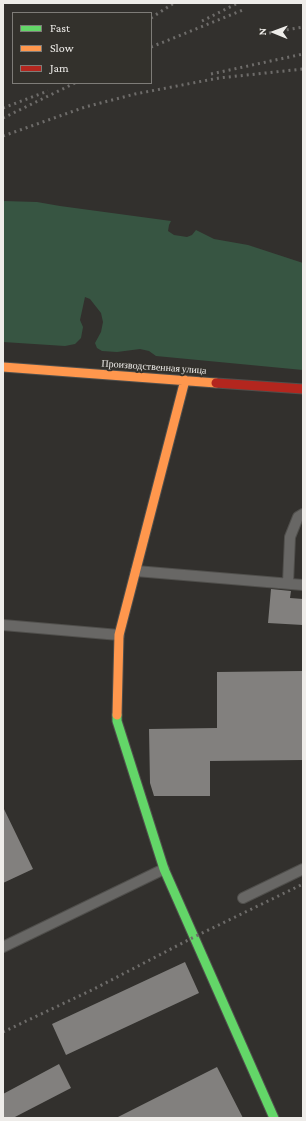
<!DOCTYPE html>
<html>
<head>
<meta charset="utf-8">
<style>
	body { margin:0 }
	#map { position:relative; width:306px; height:1121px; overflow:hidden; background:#32302d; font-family:"Crimson Pro",serif }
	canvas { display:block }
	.frame { position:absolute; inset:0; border:4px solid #eeece9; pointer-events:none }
	.legend { position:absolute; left:12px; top:12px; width:140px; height:72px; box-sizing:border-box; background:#33312c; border:1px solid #7e7c78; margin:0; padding:5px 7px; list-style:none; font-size:12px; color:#eeece9 }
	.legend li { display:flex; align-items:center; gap:8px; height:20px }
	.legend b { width:20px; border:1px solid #7e7c78 }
	.north { position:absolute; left:254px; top:12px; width:40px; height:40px; -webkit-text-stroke:3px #33312c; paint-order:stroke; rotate:271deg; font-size:11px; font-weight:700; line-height:16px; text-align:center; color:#eeece9 }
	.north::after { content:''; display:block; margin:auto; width:14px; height:18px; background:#eeece9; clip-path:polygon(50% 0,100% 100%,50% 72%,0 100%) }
</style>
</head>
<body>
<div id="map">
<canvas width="306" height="1121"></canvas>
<div class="frame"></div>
<ul class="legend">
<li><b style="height:5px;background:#63d668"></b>Fast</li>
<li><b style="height:5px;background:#ff974d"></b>Slow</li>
<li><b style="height:5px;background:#b3261e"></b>Jam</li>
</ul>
<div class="north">N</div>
</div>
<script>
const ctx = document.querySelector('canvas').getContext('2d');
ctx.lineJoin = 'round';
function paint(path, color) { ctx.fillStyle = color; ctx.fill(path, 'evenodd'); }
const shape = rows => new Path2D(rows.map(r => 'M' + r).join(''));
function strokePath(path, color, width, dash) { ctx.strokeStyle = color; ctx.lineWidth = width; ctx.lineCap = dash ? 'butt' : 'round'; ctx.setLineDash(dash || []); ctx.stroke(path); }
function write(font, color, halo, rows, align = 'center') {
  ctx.font = font + ' "Crimson Pro",serif'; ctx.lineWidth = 4; ctx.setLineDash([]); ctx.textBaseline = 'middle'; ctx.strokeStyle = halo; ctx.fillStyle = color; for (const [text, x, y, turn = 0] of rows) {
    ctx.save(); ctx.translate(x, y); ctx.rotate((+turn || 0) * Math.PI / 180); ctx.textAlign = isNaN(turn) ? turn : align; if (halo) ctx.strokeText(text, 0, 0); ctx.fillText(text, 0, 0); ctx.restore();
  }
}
paint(shape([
	[3,201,37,202,60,206,171,221,169,225,168,231,174,235,187,237,192,235,196,230,214,239,248,245,303,263,303,370,156,356,149,351,140,349,117,352,102,351,97,348,95,343,101,332,103,322,101,313,90,299,85,297,80,320,83,327,81,338,75,344,65,346,3,342]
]), '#375542');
paint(shape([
	[271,589,291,591,290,598,303,599,303,625,268,623],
	[303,671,303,760,210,761,210,796,154,796,150,783,149,729,217,728,217,672],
	[3,807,33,869,3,883],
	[185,962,199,993,66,1055,52,1024],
	[59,1064,71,1088,13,1118,3,1118,3,1094],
	[217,1067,243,1118,116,1118]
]), '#82807e');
const lane = shape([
	[136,571,303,585],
	[288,583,290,537,298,517,303,514],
	[3,625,119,635],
	[243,898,303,869],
	[3,947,164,869]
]);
const fast = shape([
	[117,715,117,721,164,869,274,1118]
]);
const slow = shape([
	[3,367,216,383],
	[117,715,119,635,185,380]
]);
const jam = shape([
	[216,383,303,389]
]);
strokePath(lane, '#504f4c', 12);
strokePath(fast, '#504f4c', 11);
strokePath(slow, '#504f4c', 11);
strokePath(jam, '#504f4c', 11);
strokePath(lane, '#686765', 10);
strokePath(fast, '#63d668', 9);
strokePath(slow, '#ff974d', 9);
strokePath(jam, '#b3261e', 9);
strokePath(shape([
	[151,18,174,3],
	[202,21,238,3],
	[269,33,303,27],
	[151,47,243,10],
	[211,74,303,54],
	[3,108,48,91],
	[3,118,75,83],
	[3,136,85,107,135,94,219,78,303,69],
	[3,1032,94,989,194,937,303,884]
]), '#6e6c6a', 3, [2, 4]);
write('10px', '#eeece9', '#33312c', [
	["Производственная улица",154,367,4]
]);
</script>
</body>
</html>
